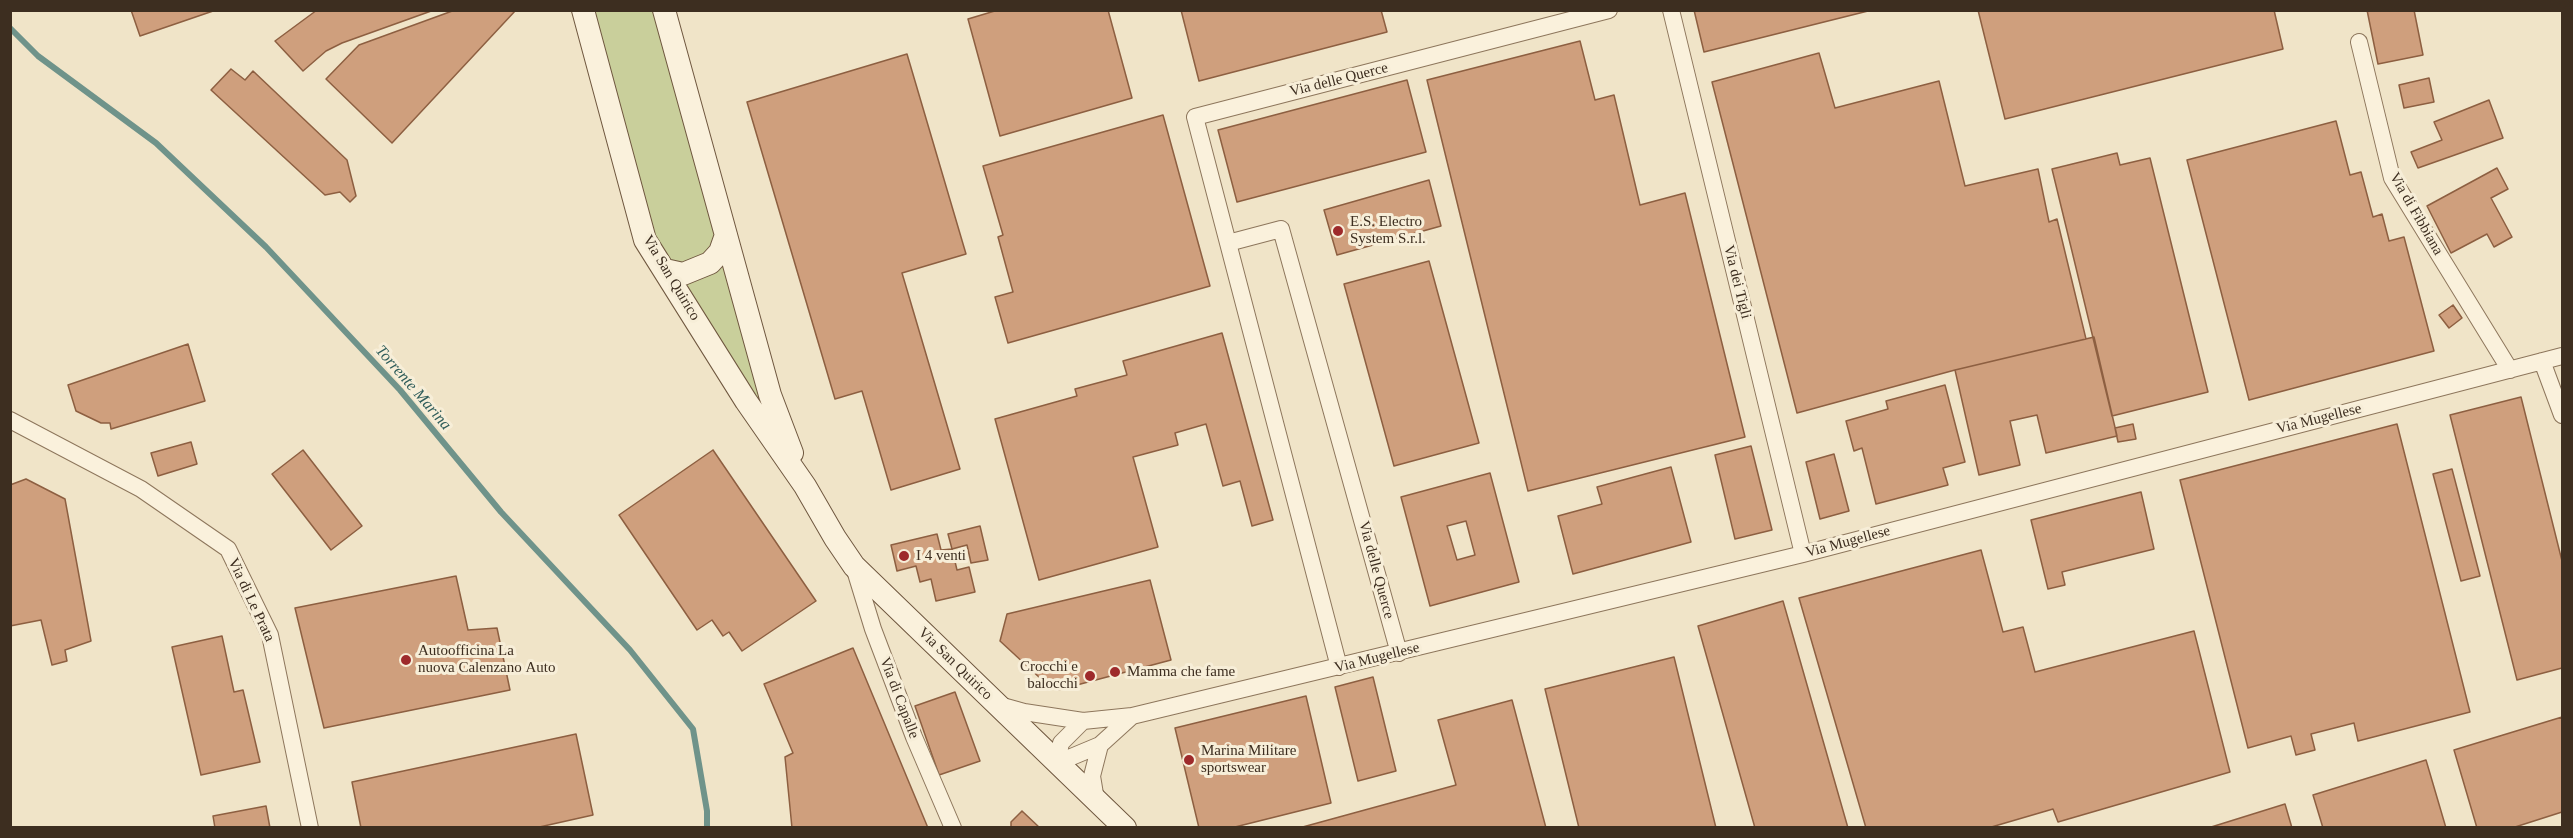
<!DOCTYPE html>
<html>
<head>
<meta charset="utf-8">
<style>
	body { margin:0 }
	#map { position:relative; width:2573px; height:838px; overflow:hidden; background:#f0e4c8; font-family:Georgia,serif }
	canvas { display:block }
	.frame { position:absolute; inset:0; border:12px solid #3d2e20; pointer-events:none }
</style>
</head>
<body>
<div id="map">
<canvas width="2573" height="838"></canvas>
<div class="frame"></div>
</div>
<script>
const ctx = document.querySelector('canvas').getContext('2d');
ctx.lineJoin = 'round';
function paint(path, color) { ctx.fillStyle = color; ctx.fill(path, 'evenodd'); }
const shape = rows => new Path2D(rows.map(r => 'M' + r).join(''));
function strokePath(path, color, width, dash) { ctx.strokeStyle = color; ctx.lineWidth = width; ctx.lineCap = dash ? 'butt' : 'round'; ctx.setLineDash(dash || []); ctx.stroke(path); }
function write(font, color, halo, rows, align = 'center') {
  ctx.font = font + ' Georgia,serif'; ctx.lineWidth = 6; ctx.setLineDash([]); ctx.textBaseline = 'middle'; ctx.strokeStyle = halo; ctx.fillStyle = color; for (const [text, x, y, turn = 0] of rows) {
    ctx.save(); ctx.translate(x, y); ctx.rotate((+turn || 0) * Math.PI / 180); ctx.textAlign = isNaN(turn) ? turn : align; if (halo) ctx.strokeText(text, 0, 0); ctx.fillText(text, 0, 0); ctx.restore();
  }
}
paint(shape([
	[591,11,657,11,716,228,711,249,694,263,673,262,656,248],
	[725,260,760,396,757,399,678,280]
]), '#c9cf9b');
strokePath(shape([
	[10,28,38,56,156,143,266,247,400,390,501,512,630,650,693,729,707,811,707,828]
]), '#6f938a', 6);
const building = shape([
	[131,10,216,10,140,36,131,10],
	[317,10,434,10,342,43,326,51,303,71,275,41,317,10],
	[455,10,516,10,392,143,326,79,359,45,455,10],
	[998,10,1108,10,1132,98,1000,136,968,19,998,10],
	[1181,10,1381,10,1387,32,1199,81,1181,10],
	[1694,10,1872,10,1704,52,1694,10],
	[1978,10,2274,10,2283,49,2005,119,1978,10],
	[2367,10,2414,10,2423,55,2378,64,2367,10],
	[1580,41,1595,100,1614,95,1640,205,1685,193,1745,437,1528,491,1427,80,1580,41],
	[1819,53,1835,108,1939,81,1965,186,2038,169,2049,222,2057,219,2086,339,1955,370,1797,413,1712,82,1819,53],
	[907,54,966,254,902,273,960,469,891,490,862,391,835,399,747,102,907,54],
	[231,69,245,80,253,71,347,160,356,196,350,202,340,192,325,195,211,90,231,69],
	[2429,78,2434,102,2404,108,2399,85,2429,78],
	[1407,80,1426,152,1237,202,1218,130,1407,80],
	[2489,100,2503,138,2418,168,2411,152,2442,140,2434,122,2489,100],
	[1163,115,1210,286,1008,343,995,297,1013,292,998,237,1003,235,983,166,1163,115],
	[2336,121,2350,175,2361,172,2373,217,2382,214,2389,241,2404,237,2434,351,2249,400,2187,160,2336,121],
	[2117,153,2120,165,2150,158,2208,392,2112,416,2052,169,2117,153],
	[2497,168,2508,189,2491,198,2512,237,2494,247,2487,234,2451,253,2427,206,2497,168],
	[1429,180,1441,226,1337,255,1324,210,1429,180],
	[1429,261,1479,443,1394,466,1344,284,1429,261],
	[2453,305,2462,318,2449,328,2439,315,2453,305],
	[1222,333,1273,520,1252,526,1240,481,1223,486,1206,424,1175,433,1178,445,1133,457,1158,547,1039,580,995,419,1077,396,1075,389,1127,375,1123,361,1222,333],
	[2094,337,2117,436,2046,453,2037,415,2010,421,2020,465,1979,475,1955,370,2094,337],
	[188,344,205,401,111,429,110,423,101,423,76,411,68,385,188,344],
	[1945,385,1965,462,1943,468,1948,485,1876,504,1862,448,1854,451,1846,421,1888,409,1886,401,1945,385],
	[2521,397,2562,561,2562,668,2517,680,2450,415,2521,397],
	[2133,424,2136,439,2118,442,2115,428,2133,424],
	[2397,424,2470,712,2358,741,2354,723,2311,734,2315,750,2296,755,2291,736,2248,748,2180,480,2397,424],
	[191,442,197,464,158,476,151,453,191,442],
	[1751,446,1772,530,1735,539,1715,455,1751,446],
	[303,450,362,526,331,550,272,474,303,450],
	[713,450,816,601,742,651,729,632,723,636,712,620,697,630,619,515,713,450],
	[1834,454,1849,511,1820,519,1806,462,1834,454],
	[1671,467,1691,542,1573,574,1558,516,1602,504,1597,487,1671,467],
	[2452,469,2480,576,2461,581,2433,474,2452,469],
	[1490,473,1519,582,1430,606,1401,497,1490,473],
	[1466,521,1475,555,1457,560,1447,526,1466,521],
	[26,479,65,499,91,641,65,650,67,661,52,665,41,620,10,626,10,485,26,479],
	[2141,492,2154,549,2062,572,2065,585,2048,589,2031,520,2141,492],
	[980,526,988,560,971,563,967,545,952,549,948,534,980,526],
	[937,534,941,550,952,549,957,570,969,567,975,592,936,601,931,579,920,582,916,566,897,571,891,545,937,534],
	[1981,550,2003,632,2023,627,2035,672,2194,631,2230,772,2058,822,2053,809,1988,828,1866,828,1799,598,1981,550],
	[456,576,468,630,497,628,510,690,324,728,295,608,456,576],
	[1150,580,1171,660,1058,690,1040,678,1000,641,1007,614,1150,580],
	[1783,601,1848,828,1755,828,1698,626,1783,601],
	[222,636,234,692,243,690,260,762,201,775,172,647,222,636],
	[853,648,928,828,792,828,785,757,793,753,764,684,853,648],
	[1674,657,1716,828,1579,828,1545,689,1674,657],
	[1373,677,1396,771,1358,781,1335,687,1373,677],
	[955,692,980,761,939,775,915,706,955,692],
	[1306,696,1331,803,1231,828,1199,828,1175,728,1306,696],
	[1512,700,1546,828,1299,828,1456,785,1438,720,1512,700],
	[2562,717,2562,812,2512,828,2477,828,2454,750,2562,717],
	[576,734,593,815,535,828,361,828,352,782,576,734],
	[2426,760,2446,828,2323,828,2313,795,2426,760],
	[2285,804,2292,828,2208,828,2285,804],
	[266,806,270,828,215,828,213,816,266,806],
	[1022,811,1040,828,1011,828,1011,822,1022,811]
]);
paint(building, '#cf9f7d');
strokePath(building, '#8d5f41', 1.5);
const street = shape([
	[1671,10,1803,554],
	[2359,42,2392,178,2510,370],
	[1228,243,1281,229,1399,653],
	[2542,361,2562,415],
	[10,420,141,489,228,549,270,635,310,828],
	[854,567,873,629,914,737,953,828],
	[1339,667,1195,117,1609,10],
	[999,705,1024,712,1083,721,1132,716,1803,554,2562,356],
	[1057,763,1061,743,1083,721],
	[1057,763,1100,745],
	[1096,800,1092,776,1100,745,1132,716]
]);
const secondary = shape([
	[583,10,645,240,746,401,805,486,835,538,854,566,1125,828],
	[664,10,770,395,792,453],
	[665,270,683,274,710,263,720,252,726,235]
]);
strokePath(street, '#8d765c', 18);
strokePath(secondary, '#6f573f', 24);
strokePath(street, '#faf1dc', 16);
strokePath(secondary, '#faf1dc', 22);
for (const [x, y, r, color] of [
	[1338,231,6,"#9e2a2b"],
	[904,556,6,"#9e2a2b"],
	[406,660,6,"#9e2a2b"],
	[1115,672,6,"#9e2a2b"],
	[1090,676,6,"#9e2a2b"],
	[1189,760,6,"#9e2a2b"]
]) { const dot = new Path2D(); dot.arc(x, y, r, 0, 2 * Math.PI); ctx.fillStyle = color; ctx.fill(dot); strokePath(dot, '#f7eed8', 2); }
write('15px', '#3d2e20', '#f7eed8', [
	["Via delle Querce",1339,80,-14],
	["Via di Fibbiana",2416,214,60],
	["Via San Quirico",671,278,59],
	["Via dei Tigli",1737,282,76],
	["Via Mugellese",2319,419,-14],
	["Via Mugellese",1848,542,-15],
	["Via delle Querce",1376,570,75],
	["Via di Le Prata",251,600,65],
	["Via Mugellese",1377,658,-14],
	["Via San Quirico",955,664,44],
	["Via di Capalle",899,698,69]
]);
write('15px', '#3d2e20', '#f7eed8', [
	["E.S. Electro",1350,222],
	["System S.r.l.",1350,239],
	["I 4 venti",916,556],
	["Autoofficina La",418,651],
	["nuova Calenzano Auto",418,668],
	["Crocchi e",1078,667,"right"],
	["balocchi",1078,684,"right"],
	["Mamma che fame",1127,672],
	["Marina Militare",1201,751],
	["sportswear",1201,768]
], 'left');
write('italic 16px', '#2f5d5a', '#f7eed8', [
	["Torrente Marina",413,388,49]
]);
</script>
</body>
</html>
